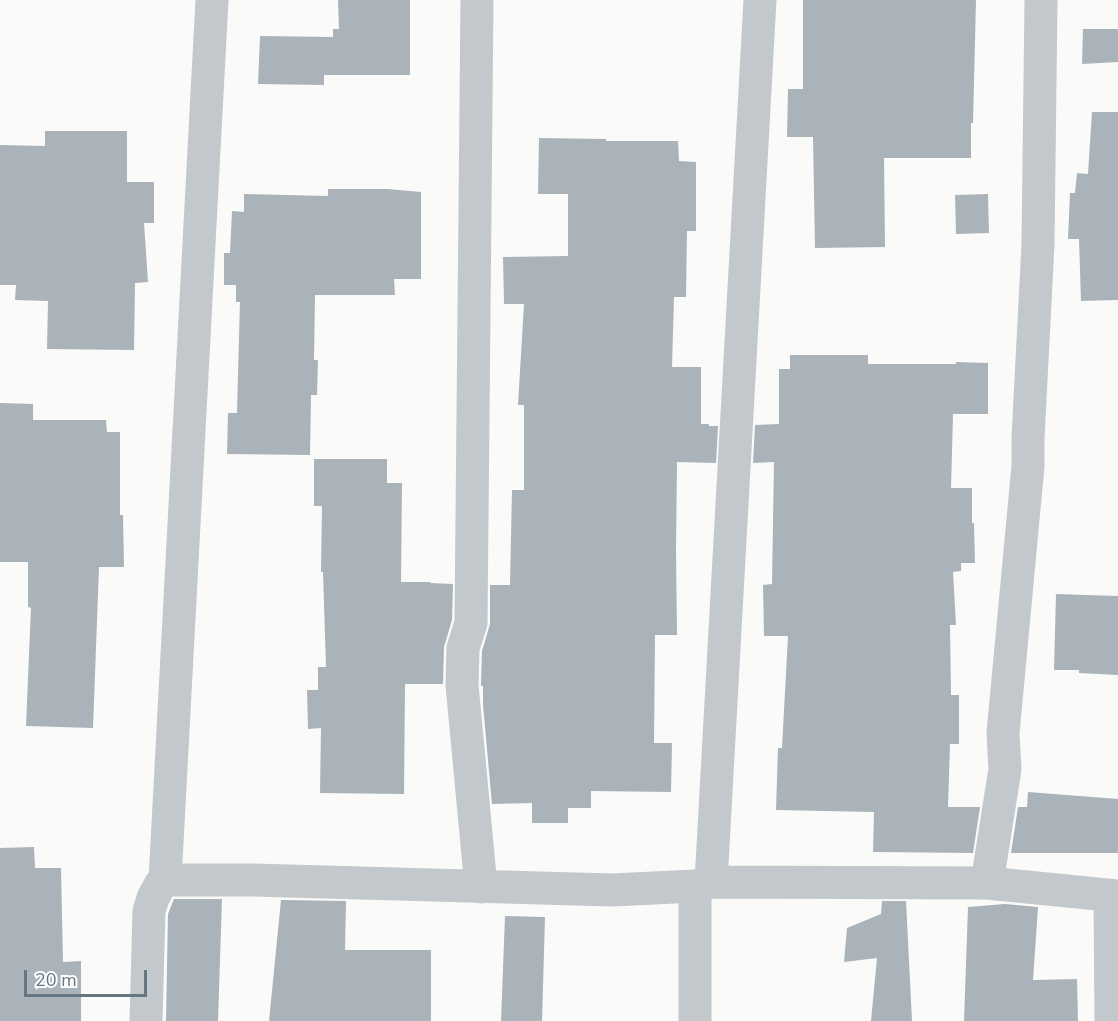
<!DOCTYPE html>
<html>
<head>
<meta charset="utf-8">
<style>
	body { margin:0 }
	#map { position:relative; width:1118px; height:1021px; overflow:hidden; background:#fafaf8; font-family:"Nunito Sans",sans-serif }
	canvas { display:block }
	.scale { position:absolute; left:24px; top:970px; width:123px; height:27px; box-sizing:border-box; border:3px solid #657683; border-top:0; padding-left:8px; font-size:18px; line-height:21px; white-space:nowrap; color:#657683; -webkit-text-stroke:4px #fff; paint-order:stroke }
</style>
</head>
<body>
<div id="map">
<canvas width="1118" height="1021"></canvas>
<div class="scale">20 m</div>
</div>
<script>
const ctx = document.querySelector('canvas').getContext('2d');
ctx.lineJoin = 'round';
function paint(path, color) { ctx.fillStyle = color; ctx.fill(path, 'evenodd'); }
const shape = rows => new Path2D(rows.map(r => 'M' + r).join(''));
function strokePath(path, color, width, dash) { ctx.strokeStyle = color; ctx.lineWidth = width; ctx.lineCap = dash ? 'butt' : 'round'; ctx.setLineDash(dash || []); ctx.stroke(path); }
paint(shape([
	[338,0,410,0,410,75,324,75,324,85,258,84,260,36,333,37,333,29,339,29],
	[803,0,976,0,973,123,971,123,971,158,884,158,885,247,815,248,813,137,787,137,788,89,803,89],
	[1083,29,1118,29,1118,62,1082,64],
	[1092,112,1118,112,1118,300,1081,301,1079,239,1068,239,1070,193,1075,193,1077,173,1088,174],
	[45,131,127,131,127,182,154,182,154,223,144,223,148,282,135,283,134,350,47,349,48,301,15,300,16,285,0,285,0,145,45,146],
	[539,138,606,139,606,141,678,141,679,161,696,162,696,231,687,231,686,297,674,297,672,367,701,367,701,424,709,424,709,426,718,426,716,463,677,462,676,550,677,635,655,635,654,743,672,743,671,792,591,791,591,808,568,808,568,823,532,823,532,803,492,804,483,705,483,686,481,686,481,684,482,651,490,624,490,585,510,585,512,490,524,490,524,405,518,405,524,304,504,304,503,257,568,256,568,194,538,194],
	[328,189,388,189,421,192,421,279,394,279,395,295,315,295,314,360,318,360,317,395,311,395,310,455,227,454,228,413,237,413,240,302,236,302,236,285,224,285,224,253,230,253,232,211,244,212,244,194,328,196],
	[988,194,989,233,956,234,955,195],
	[790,355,868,355,868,364,956,364,956,362,988,363,988,414,953,414,951,488,972,488,972,523,974,523,975,563,961,563,961,571,953,572,956,625,950,625,951,695,959,695,959,744,950,744,948,807,980,807,973,853,873,852,874,812,776,810,778,748,782,748,788,636,764,636,763,585,772,584,774,462,753,463,755,425,779,424,779,369,790,369],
	[0,403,33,404,33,420,106,420,107,432,120,432,120,515,123,515,124,567,99,567,93,728,26,726,31,608,28,607,28,562,0,562],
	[314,459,387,459,387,483,402,483,401,582,430,582,430,583,453,584,452,620,444,647,443,684,405,684,404,794,320,793,321,728,308,729,307,690,318,690,318,667,326,667,323,572,321,572,322,506,314,506],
	[1056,594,1118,596,1118,675,1079,673,1079,670,1054,670],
	[1028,792,1118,799,1118,853,1011,853,1018,807,1027,807],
	[34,847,35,868,61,868,63,962,81,961,81,1021,0,1021,0,848],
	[174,899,222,899,218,1021,166,1021,168,914],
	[281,900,346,901,345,950,431,950,431,1021,269,1021],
	[882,901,906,901,912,1021,871,1021,877,958,844,962,847,928,881,914],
	[1005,904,1038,907,1033,980,1077,979,1078,1021,964,1021,968,907],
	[505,916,545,917,542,1021,501,1021]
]), '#aab3b9');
strokePath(shape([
	[477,0,471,623,463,648,462,685,481,887],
	[165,880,212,0],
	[711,882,760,0],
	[987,883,1005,769,1003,733,1028,466,1028,438,1038,244,1041,0],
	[695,886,695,1021],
	[1110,896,1111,1021],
	[146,1021,149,911,153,898,160,885,165,880,253,880,612,890,695,886,711,882,987,883,1118,896]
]), '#c3c8cc', 33);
</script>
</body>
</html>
